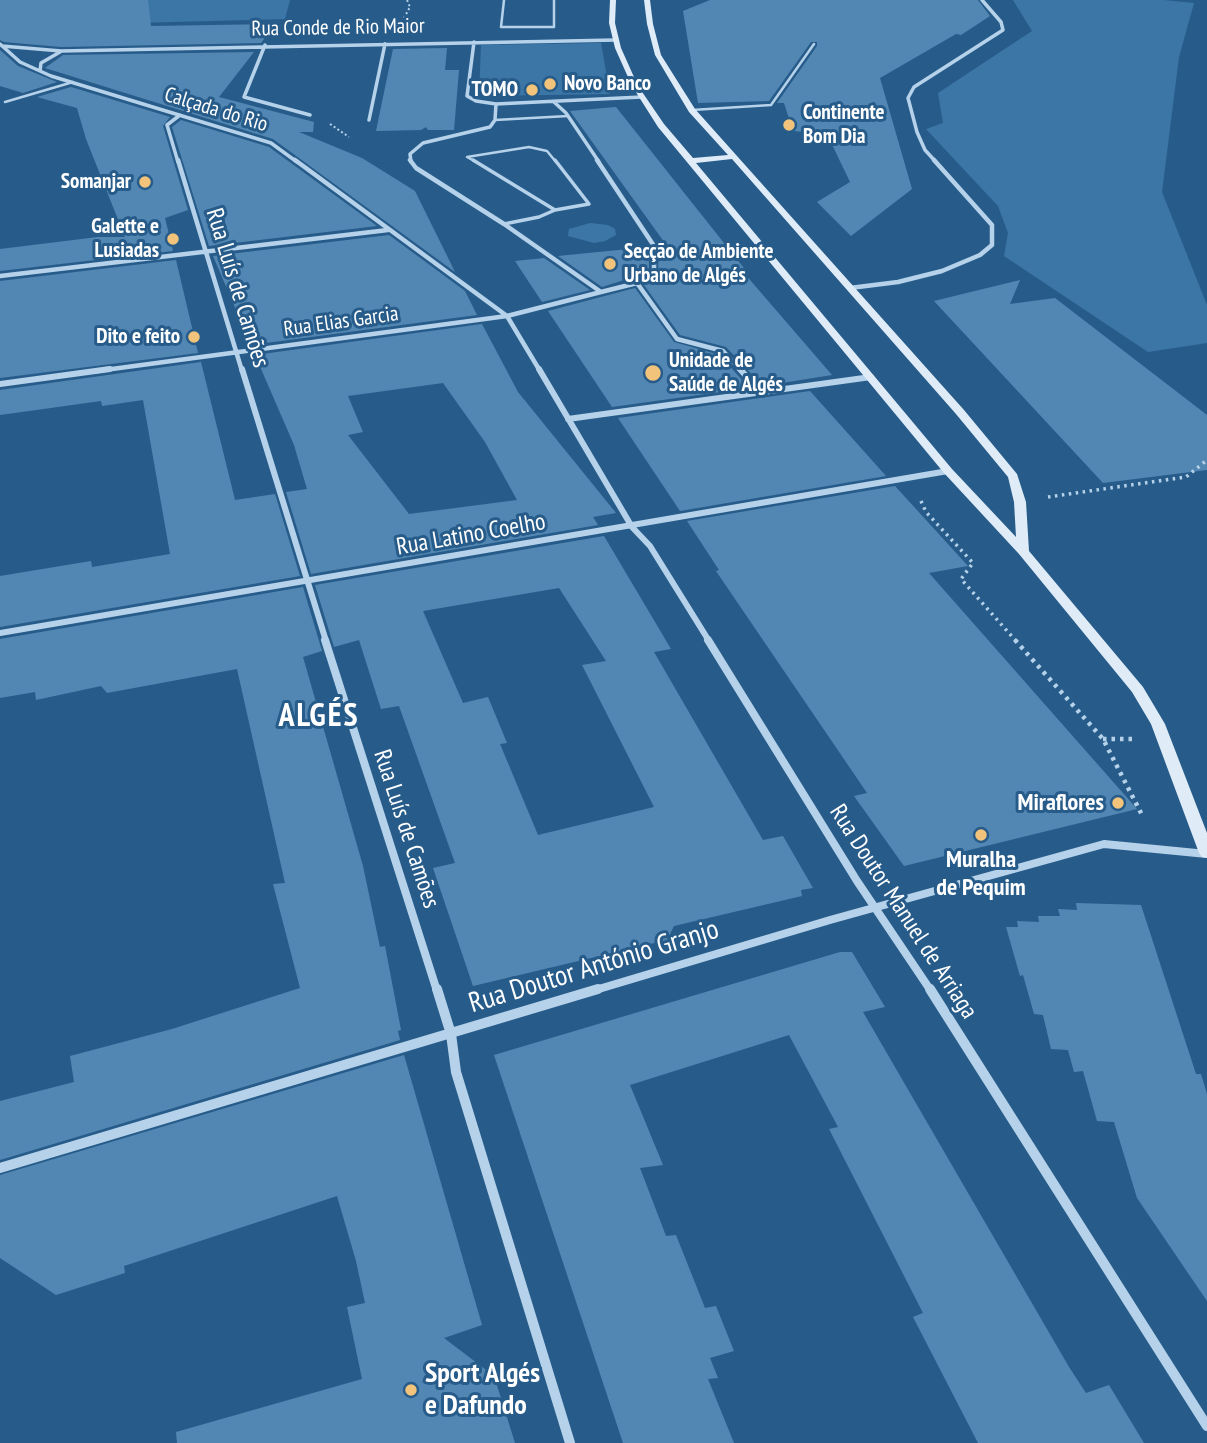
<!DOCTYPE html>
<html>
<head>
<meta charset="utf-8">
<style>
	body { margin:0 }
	canvas { display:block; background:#275c8a }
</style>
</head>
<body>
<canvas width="1207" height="1443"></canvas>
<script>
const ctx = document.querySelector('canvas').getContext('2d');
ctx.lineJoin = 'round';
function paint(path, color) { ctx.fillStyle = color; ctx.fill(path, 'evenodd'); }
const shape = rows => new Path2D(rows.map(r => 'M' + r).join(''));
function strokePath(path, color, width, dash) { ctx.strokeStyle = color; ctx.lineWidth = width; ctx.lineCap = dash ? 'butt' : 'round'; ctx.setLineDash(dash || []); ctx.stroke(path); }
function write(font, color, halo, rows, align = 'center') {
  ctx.font = font + ' "PT Sans Narrow",sans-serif'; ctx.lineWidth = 6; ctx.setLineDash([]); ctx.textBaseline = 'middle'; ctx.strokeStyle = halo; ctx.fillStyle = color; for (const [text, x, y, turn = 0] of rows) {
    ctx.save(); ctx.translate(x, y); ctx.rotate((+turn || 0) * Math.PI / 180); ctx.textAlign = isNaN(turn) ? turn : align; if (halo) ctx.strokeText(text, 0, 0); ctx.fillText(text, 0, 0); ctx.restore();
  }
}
paint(shape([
	[112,0,290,0,285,19,98,24],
	[1013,0,1164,0,1194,3,1179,57,1162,192,1207,305,1207,343,1148,352,1004,256,1008,233,998,206,926,129,943,123,938,93,1032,31],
	[601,43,610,94,479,96,481,45],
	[590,223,608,225,615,229,616,235,605,241,594,243,568,236,569,229]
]), '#3b76a7');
paint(shape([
	[0,0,148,0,151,26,275,24,261,43,61,47,4,42,0,40],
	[710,0,978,0,990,16,961,35,956,34,880,78,912,189,851,236,817,202,850,182,827,134,793,131,784,103,777,103,817,46,817,42,811,42,769,101,698,103,683,11],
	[447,48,445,70,459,70,454,130,428,130,426,127,421,130,376,131,393,49],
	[0,50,18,66,57,82,23,93,0,86],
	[254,52,219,97,314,122,313,132,299,132,362,158,415,191,455,272,273,139,45,68,63,55],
	[71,87,170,117,163,126,188,210,165,218,173,251,0,271,0,249,98,237,125,237,86,139,77,108,37,97],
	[616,107,747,272,744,273,832,375,763,386,726,347,680,335,644,285,653,280,658,271,659,246,667,246,570,111],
	[181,120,269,147,377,226,209,246,172,127],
	[389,235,465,291,477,315,251,345,213,256],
	[649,247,649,268,646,273,602,287,558,256],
	[544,258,590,290,542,302,515,261],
	[176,260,198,353,0,378,0,281],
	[1020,280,1010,304,1055,298,1207,415,1207,470,1103,483,934,301],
	[635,288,674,342,720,355,749,388,612,407,548,311],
	[482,324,518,392,616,513,593,517,598,525,311,574,286,492,307,489,294,445,255,355],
	[443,383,485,442,517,500,409,514,348,435,363,432,348,396],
	[201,362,235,500,275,494,300,576,0,627,0,576,91,561,92,567,170,554,143,400,102,406,101,401,0,415,0,390],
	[810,391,886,476,680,511,618,418],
	[895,486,968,566,929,573,1137,809,904,866,854,796,867,793,716,571,719,570,687,521],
	[604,536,671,649,654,652,763,840,783,836,813,888,801,890,802,896,674,926,667,940,473,986,433,868,455,863,399,706,381,709,359,640,334,647,315,585],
	[559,588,606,661,582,665,654,807,538,835,500,744,507,743,488,697,463,703,423,611],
	[303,587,322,651,303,657,363,866,380,947,385,946,401,1030,398,1031,400,1040,0,1160,0,1101,74,1082,70,1056,172,1029,300,988,273,884,285,883,237,669,107,693,101,686,36,700,35,692,0,698,0,639],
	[1076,903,1141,905,1196,1074,1201,1074,1207,1094,1207,1301,1137,1198,1114,1122,1097,1121,1083,1071,1074,1072,1068,1050,1051,1049,1043,1015,1034,1014,1023,975,1020,976,1006,927,1018,927,1017,921,1039,922,1038,916,1060,916,1058,909,1077,910],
	[840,952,852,952,885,1007,863,1012,1069,1367,1086,1393,1109,1385,1144,1443,978,1443,913,1317,923,1313,829,1129,838,1127,789,1035,630,1085,663,1165,640,1168,666,1236,676,1235,705,1308,716,1306,734,1351,710,1358,718,1378,708,1379,734,1443,623,1443,494,1055],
	[404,1055,482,1325,444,1338,494,1376,515,1443,177,1443,176,1432,362,1379,347,1307,365,1303,356,1261,337,1196,124,1266,125,1273,56,1295,0,1258,0,1175]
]), '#5387b3');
strokePath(shape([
	[404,18,410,7,407,0],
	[330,124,349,137]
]), '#b5d2ea', 2, [2, 2.5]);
strokePath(shape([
	[1048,497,1186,477,1207,460],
	[921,501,926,512,973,563,961,579,1016,641]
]), '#b5d2ea', 3.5, [2.5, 4.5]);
strokePath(shape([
	[1015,640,1103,739,1142,815],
	[1103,739,1132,739]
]), '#b5d2ea', 4.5, [3.5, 5]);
strokePath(shape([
	[504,0,501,27,554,27,554,0],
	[5,102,73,82],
	[692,110,771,105,814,44],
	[495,120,568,116],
	[476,162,467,157,529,147,547,151,556,162]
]), '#b5d2ea', 2.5);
strokePath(shape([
	[473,160,555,210],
	[555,160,589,204,555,210],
	[504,224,539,217,555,210]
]), '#b5d2ea', 3.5);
strokePath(shape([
	[474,42,467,96,476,101,496,104,642,97],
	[0,44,20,62,51,76,271,143,297,162],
	[265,45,244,97,310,115],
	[2,46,61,51,616,40],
	[40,71,41,63,60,52],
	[554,102,566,113,599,162],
	[369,120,385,44],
	[178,162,167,125,180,115],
	[411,162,410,154,423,143,490,127,495,120,496,104],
	[936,162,925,150,917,132,908,98,914,87,1003,30,1001,22,982,0]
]), '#b5d2ea', 3.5);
strokePath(shape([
	[178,160,242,371],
	[295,160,507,316,540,371],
	[410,160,416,168,504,224,601,292,637,283,649,277,654,269,654,246,597,160],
	[0,276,388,230],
	[637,283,677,339,723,351,741,371],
	[850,288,898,282,942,271,980,255,992,245,992,225,934,160],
	[97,371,507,316,601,292]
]), '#b5d2ea', 4.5);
strokePath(shape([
	[242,369,326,641],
	[539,369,632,527,650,546,709,641],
	[740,369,760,392],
	[0,384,110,369],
	[568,419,871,377],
	[0,633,948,471]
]), '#b5d2ea', 6);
strokePath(shape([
	[325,640,437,991],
	[708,640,857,881,931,991],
	[592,991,830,920,1104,844,1207,854]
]), '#b5d2ea', 8);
strokePath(shape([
	[437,989,451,1034,456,1072,570,1443],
	[930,989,1207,1426],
	[0,1168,598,989]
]), '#b5d2ea', 10);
paint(shape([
	[610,0,616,0,615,23,621,48,638,86,664,124,693,158,728,155,689,112,655,55,647,24,644,0,650,0,653,24,661,55,695,109,964,410,1017,474,1026,502,1029,551,1143,687,1165,724,1207,833,1207,858,1202,857,1199,853,1151,724,1132,692,1019,554,944,473,658,127,632,86,615,48,609,23,610,0],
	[732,159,956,414,1008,477,1014,502,1016,537,952,469,696,163,732,159]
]), '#dfecf8');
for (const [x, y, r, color] of [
	[550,84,7,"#f2c37a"],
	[532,90,7,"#f2c37a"],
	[789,125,7,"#f2c37a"],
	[145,182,7,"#f2c37a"],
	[173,239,7,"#f2c37a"],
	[610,264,7,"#f2c37a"],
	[194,337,7,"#f2c37a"],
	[653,373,9,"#f2c37a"],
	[1118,803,7,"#f2c37a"],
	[981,835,7,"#f2c37a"],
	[411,1390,7,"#f2c37a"]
]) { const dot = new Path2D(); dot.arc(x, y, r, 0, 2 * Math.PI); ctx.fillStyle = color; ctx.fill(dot); strokePath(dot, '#275c8a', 2.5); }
write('21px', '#fff', '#275c8a', [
	["Rua Conde de Rio Maior",338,28,-1],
	["Calçada do Rio",216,110,17],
	["Rua Elias Garcia",341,322,-8]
]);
write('bold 21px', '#fff', '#275c8a', [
	["Novo Banco",564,84],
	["TOMO",518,90,"right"],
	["Continente",803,113],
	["Bom Dia",803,137],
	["Somanjar",131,182,"right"],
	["Galette e",159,227,"right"],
	["Lusiadas",159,251,"right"],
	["Secção de Ambiente",624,252],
	["Urbano de Algés",624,276],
	["Dito e feito",180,337,"right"],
	["Unidade de",669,361],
	["Saúde de Algés",669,385]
], 'left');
write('24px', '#fff', '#275c8a', [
	["Rua Luís de Camões",237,288,73],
	["Rua Latino Coelho",471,535,-10],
	["Rua Luís de Camões",406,829,72],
	["Rua Doutor Manuel de Arriaga",903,912,57]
]);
write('bold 24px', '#fff', '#275c8a', [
	["Miraflores",1104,803],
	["Muralha",981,860,"center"],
	["de Pequim",981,888,"center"]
], 'right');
write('28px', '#fff', '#275c8a', [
	["Rua Doutor António Granjo",594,967,-17]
]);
write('bold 28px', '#fff', '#275c8a', [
	["Sport Algés",425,1374],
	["e Dafundo",425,1406]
], 'left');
ctx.letterSpacing = '2px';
write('bold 32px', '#fff', '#275c8a', [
	["ALGÉS",319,717]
]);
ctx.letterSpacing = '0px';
</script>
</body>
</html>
